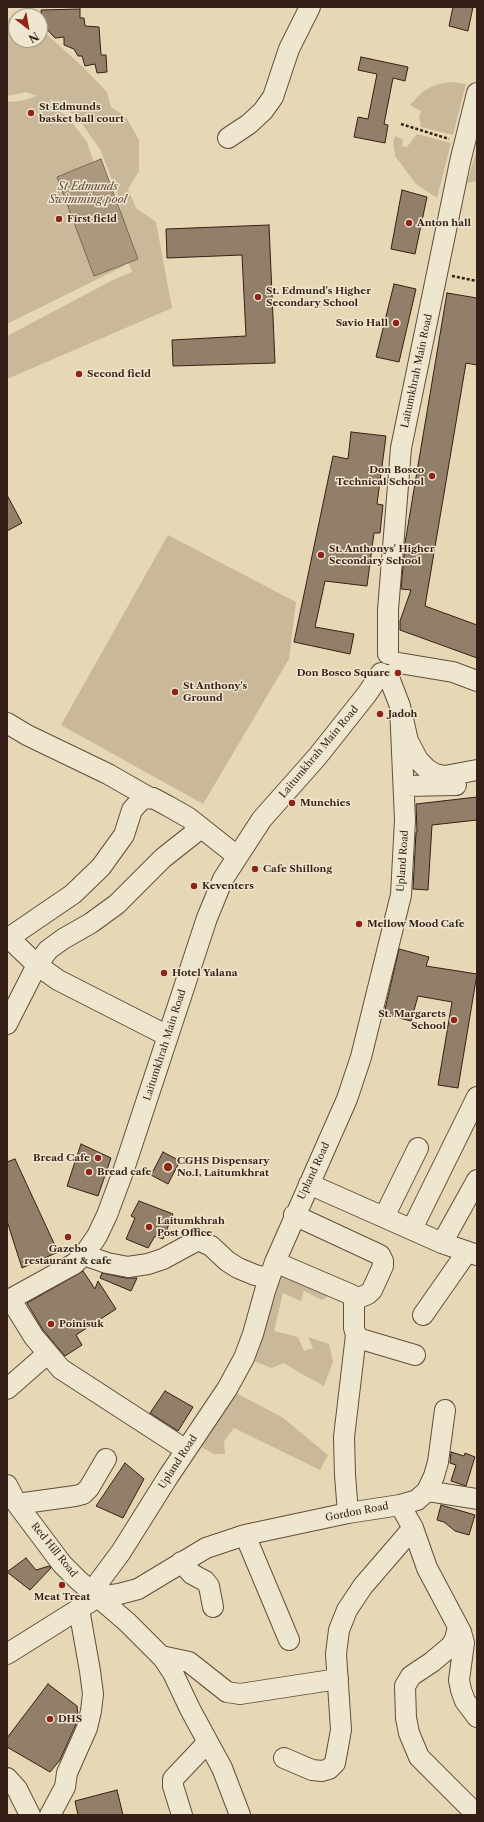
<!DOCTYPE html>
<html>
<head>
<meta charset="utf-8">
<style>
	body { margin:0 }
	#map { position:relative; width:484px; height:1822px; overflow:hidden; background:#e7d8b5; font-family:"Libre Caslon Text",serif }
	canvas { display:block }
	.frame { position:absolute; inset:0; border:8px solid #361f16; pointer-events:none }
	.north { position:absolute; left:8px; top:8px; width:40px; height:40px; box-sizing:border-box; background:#efe6cf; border:1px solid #a59685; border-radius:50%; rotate:149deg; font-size:11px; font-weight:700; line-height:16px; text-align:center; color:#361f16 }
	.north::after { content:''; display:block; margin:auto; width:14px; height:18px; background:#8f2418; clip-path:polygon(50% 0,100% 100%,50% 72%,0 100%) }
</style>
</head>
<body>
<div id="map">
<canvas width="484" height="1822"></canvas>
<div class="frame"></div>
<div class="north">N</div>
</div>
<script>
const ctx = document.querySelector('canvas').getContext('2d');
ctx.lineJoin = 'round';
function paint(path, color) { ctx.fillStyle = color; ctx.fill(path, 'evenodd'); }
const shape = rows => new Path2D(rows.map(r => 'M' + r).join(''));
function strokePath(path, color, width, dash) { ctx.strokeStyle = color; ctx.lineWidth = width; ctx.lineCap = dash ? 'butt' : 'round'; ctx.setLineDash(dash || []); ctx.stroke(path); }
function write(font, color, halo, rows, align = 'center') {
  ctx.font = font + ' "Libre Caslon Text",serif'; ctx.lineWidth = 3; ctx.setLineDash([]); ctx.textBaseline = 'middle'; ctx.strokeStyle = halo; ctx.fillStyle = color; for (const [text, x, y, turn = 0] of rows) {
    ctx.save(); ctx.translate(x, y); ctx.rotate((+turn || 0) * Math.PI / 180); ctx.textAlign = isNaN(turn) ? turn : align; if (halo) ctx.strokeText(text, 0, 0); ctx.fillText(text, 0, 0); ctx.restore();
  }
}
paint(shape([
	[23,15,25,16,16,16,16,40,40,40,40,28,84,68,107,92,111,107,126,117,139,140,139,171,128,189,136,208,156,222,172,308,7,379,7,336,113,280,132,272,128,262,119,199,101,151,77,117,50,99,53,108,67,116,87,142,97,172,124,266,7,324,7,102,21,101,37,96,26,92,7,96,7,20,13,16],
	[453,82,466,84,453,135,421,127,419,117,421,111,410,105,422,92,433,86,442,83],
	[417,134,451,143,437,198,416,184,395,156,393,140,396,136,403,140,402,146,407,147],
	[475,155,477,156,477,181,467,183],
	[168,535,296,602,289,659,203,804,61,725],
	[281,1276,307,1283,331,1295,322,1300,304,1291,301,1301,283,1293,274,1331,298,1337,304,1351,313,1348,308,1337,329,1344,333,1362,324,1386,298,1372,284,1363,272,1368,251,1360,272,1284],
	[234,1392,282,1417,328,1455,320,1470,234,1428,224,1441,225,1454,214,1454,197,1445]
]), '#c9b99a');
const water = shape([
	[101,159,138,259,94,276,57,177,101,159]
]);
paint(water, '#ab997f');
strokePath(water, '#7c6855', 1);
const building = shape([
	[453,7,473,7,468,31,449,26,453,7],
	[80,9,80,18,84,18,85,26,99,27,101,55,106,55,107,72,97,73,95,64,85,66,82,56,78,56,74,49,64,45,64,37,55,38,42,24,41,10,80,9],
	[361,57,408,67,405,81,393,78,384,124,388,125,385,143,354,137,358,117,368,119,377,74,358,70,361,57],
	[402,190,427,197,415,254,391,249,402,190],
	[269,225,275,363,173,366,172,340,246,336,242,255,167,258,166,229,269,225],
	[394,284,416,289,399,362,376,357,394,284],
	[447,293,477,298,477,365,466,363,425,606,477,625,477,658,400,630,400,621,411,590,401,589,405,543,447,293],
	[351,432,386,436,377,504,383,505,380,533,374,533,367,586,325,581,315,627,354,634,350,654,294,642,333,456,348,459,351,432],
	[7,495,22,523,7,531,7,495],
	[477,797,477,820,432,825,428,890,413,889,416,832,417,832,416,804,477,797],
	[399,949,429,957,426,966,477,974,458,1088,438,1085,452,1002,418,996,411,1021,384,1014,399,949],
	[81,1144,111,1158,98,1196,67,1186,81,1144],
	[163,1152,180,1161,168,1184,151,1175,163,1152],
	[15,1159,58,1252,22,1268,7,1221,7,1162,15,1159],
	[139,1201,173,1214,163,1239,155,1236,148,1248,126,1239,135,1218,131,1216,139,1201],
	[83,1271,95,1289,98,1281,116,1309,76,1335,82,1345,65,1356,43,1330,27,1303,83,1271],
	[102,1273,126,1278,137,1278,131,1291,100,1278,102,1273],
	[165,1391,193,1407,178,1431,150,1413,165,1391],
	[451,1452,464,1456,465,1453,475,1457,466,1486,451,1481,456,1465,450,1463,451,1452],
	[125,1463,144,1479,123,1518,96,1506,125,1463],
	[441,1505,475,1515,469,1535,455,1531,444,1522,437,1520,441,1505],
	[26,1558,36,1570,49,1566,51,1568,30,1590,7,1572,26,1558],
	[48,1684,77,1706,78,1715,76,1724,60,1760,50,1772,7,1747,7,1738,48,1684],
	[117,1790,123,1815,78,1815,75,1801,117,1790]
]);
paint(building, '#927f69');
strokePath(building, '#361f16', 1);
const minor = shape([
	[228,138,249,124,263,111,273,97,289,49,310,7],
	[388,654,388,610,401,448,460,162,477,93],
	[399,663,453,672,477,681],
	[388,675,400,706,408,741,418,760,427,769,435,774,445,776,477,770],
	[7,723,27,735,108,774,150,798],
	[404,786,456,785],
	[7,939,73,894,101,867,124,835,132,810,142,799,153,798,168,806,189,818,237,856],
	[10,939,37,965,58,980,168,1036],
	[7,1024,37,965,48,950,63,939,91,923,117,904,163,858,201,828],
	[309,1184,442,1243,477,1255],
	[294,1215,380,1255,383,1261,383,1266,372,1290,368,1294,354,1300],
	[384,1217,418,1148],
	[412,1229,477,1097],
	[442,1243,477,1180],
	[84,1255,107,1263,128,1267,148,1264,163,1259,198,1240,211,1246,227,1261,238,1268,255,1275,269,1278],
	[275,1262,352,1295,354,1300,354,1328,356,1335,361,1339,415,1355],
	[11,1300,34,1337,61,1369,186,1450],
	[7,1301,74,1264,84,1255,97,1236,107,1215,123,1172,207,918,223,879,262,819,317,757,367,694,381,673],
	[423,1315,467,1252],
	[7,1389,47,1354],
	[7,1485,17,1504,62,1564,78,1580,127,1622,163,1658,173,1673,190,1709,222,1768,240,1815],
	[427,1491,477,1499],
	[17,1504,75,1496,83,1494,89,1488,106,1459],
	[400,1505,417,1500,427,1491,434,1476,438,1462,445,1410],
	[348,1513,345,1475,344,1437,356,1335],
	[245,1535,289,1640],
	[181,1562,192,1574,205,1581,209,1586,213,1607],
	[92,1591,121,1552,168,1477,227,1389,244,1358,253,1334,265,1291,275,1262,347,1099,361,1057,401,895,405,820,400,706],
	[458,1627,455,1639,451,1646,432,1662,411,1676,405,1686,406,1718,409,1733,419,1757,477,1815],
	[7,1654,98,1597,119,1594,138,1589,206,1548,245,1535,348,1513,400,1505,413,1528,427,1568,461,1632,464,1643,459,1680,461,1690,465,1701,477,1717],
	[161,1656,189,1662,227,1692,240,1694,338,1679],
	[284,1758,312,1770,322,1771,329,1769,335,1763,341,1730,336,1654,339,1630,347,1610,363,1586,413,1528],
	[7,1778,17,1789,30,1815],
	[50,1815,65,1787,67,1773,87,1728,91,1711,93,1694,90,1671,79,1609],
	[182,1815,173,1786,173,1779,208,1742]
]);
strokePath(minor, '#624d3e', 22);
strokePath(shape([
	[401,124,449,139],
	[452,276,477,281]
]), '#361f16', 2.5, [3, 2]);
strokePath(minor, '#efe6cf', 20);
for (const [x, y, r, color] of [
	[31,113,4,"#8f2418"],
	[59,219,4,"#8f2418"],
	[409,223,4,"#8f2418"],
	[258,297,4,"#8f2418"],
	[396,323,4,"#8f2418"],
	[79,374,4,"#8f2418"],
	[432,476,4,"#8f2418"],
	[321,555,4,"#8f2418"],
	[398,673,4,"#8f2418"],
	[175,692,4,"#8f2418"],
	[380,714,4,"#8f2418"],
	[292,803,4,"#8f2418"],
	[255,869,4,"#8f2418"],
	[194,886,4,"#8f2418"],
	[359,924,4,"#8f2418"],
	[164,973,4,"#8f2418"],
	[454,1020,4,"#8f2418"],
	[98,1158,4,"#8f2418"],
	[168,1167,5,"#8f2418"],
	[89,1172,4,"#8f2418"],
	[149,1227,4,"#8f2418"],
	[68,1237,4,"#8f2418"],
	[51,1324,4,"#8f2418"],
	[62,1585,4,"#8f2418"],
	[50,1719,4,"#8f2418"]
]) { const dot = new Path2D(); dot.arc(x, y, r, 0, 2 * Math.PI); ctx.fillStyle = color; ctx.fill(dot); strokePath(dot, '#efe6cf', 1.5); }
write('bold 10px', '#361f16', '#efe6cf', [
	["St Edmunds",39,107],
	["basket ball court",39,119],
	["First field",67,219],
	["Anton hall",417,223],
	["St. Edmund's Higher",266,291],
	["Secondary School",266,303],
	["Savio Hall",388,323,"right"],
	["Second field",87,374],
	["Don Bosco",424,470,"right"],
	["Technical School",424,482,"right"],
	["St. Anthonys' Higher",329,549],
	["Secondary School",329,561],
	["Don Bosco Square",390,673,"right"],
	["St Anthony's",183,686],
	["Ground",183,698],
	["Jadoh",388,714],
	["Munchies",300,803],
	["Cafe Shillong",263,869],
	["Keventers",202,886],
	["Mellow Mood Cafe",367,924],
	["Hotel Yalana",172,973],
	["St. Margarets",446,1014,"right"],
	["School",446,1026,"right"],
	["Bread Cafe",90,1158,"right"],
	["CGHS Dispensary",177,1161],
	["No.I, Laitumkhrat",177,1173],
	["Bread cafe",97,1172],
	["Laitumkhrah",157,1221],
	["Post Office",157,1233],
	["Gazebo",68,1249,"center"],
	["restaurant & cafe",68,1261,"center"],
	["Poinisuk",59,1324],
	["Meat Treat",62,1597,"center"],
	["DHS",58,1719]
], 'left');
write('10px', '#361f16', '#efe6cf', [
	["Laitumkhrah Main Road",417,371,-78],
	["Laitumkhrah Main Road",319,752,-50],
	["Upland Road",403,861,-86],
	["Laitumkhrah Main Road",165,1045,-72],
	["Upland Road",314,1171,-65],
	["Upland Road",178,1462,-57],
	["Gordon Road",357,1512,-11],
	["Red Hill Road",54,1550,51]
]);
write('italic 11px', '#5f4a3b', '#efe6cf', [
	["St Edmunds",88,187],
	["Swimming pool",88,200]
]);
</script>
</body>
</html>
